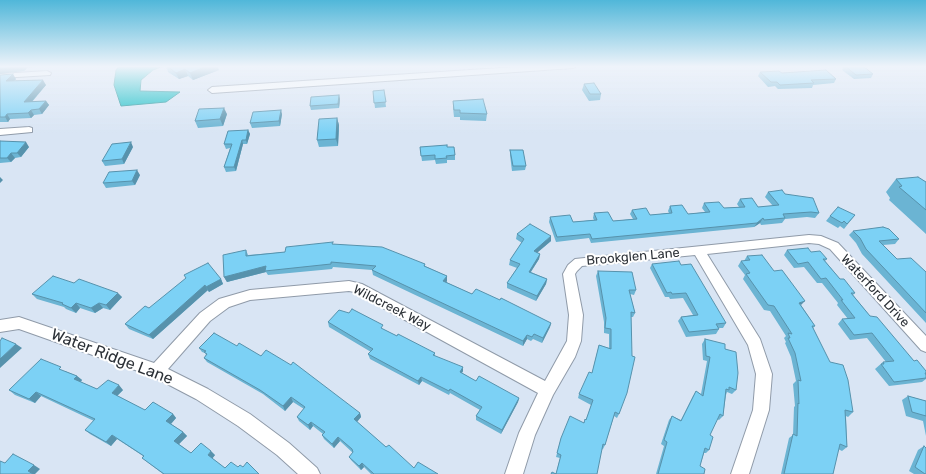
<!DOCTYPE html>
<html>
<head>
<meta charset="utf-8">
<style>
	body { margin:0 }
	canvas { display:block; background:#d9e5f4 }
</style>
</head>
<body>
<canvas width="926" height="474"></canvas>
<script>
const ctx = document.querySelector('canvas').getContext('2d');
ctx.lineJoin = 'round';
function paint(path, color) { ctx.fillStyle = color; ctx.fill(path, 'evenodd'); }
const shape = rows => new Path2D(rows.map(r => 'M' + r).join(''));
function strokePath(path, color, width, dash) { ctx.strokeStyle = color; ctx.lineWidth = width; ctx.lineCap = dash ? 'butt' : 'round'; ctx.setLineDash(dash || []); ctx.stroke(path); }
function write(font, color, halo, rows, align = 'center') {
  ctx.font = font + ' Rubik,sans-serif'; ctx.lineWidth = 4; ctx.setLineDash([]); ctx.textBaseline = 'middle'; ctx.strokeStyle = halo; ctx.fillStyle = color; for (const [text, x, y, turn = 0] of rows) {
    ctx.save(); ctx.translate(x, y); ctx.rotate((+turn || 0) * Math.PI / 180); ctx.textAlign = isNaN(turn) ? turn : align; if (halo) ctx.strokeText(text, 0, 0); ctx.fillText(text, 0, 0); ctx.restore();
  }
}
const water = shape([
	[119,66,163,66,153,70,141,80,140,91,180,92,166,102,121,106,114,85,116,70,119,66]
]);
paint(water, '#0dbcc3');
strokePath(water, '#179399', 1);
const street = shape([
	[531,66,577,66,573,68,212,93,208,90,212,87,531,66],
	[47,71,51,73,50,75,0,78,0,74,47,71],
	[29,127,32,128,32,132,0,135,0,129,29,127],
	[809,235,821,236,838,243,926,336,926,352,921,350,830,249,819,244,809,243,707,254,760,339,772,374,769,410,749,474,731,474,753,410,756,374,748,345,695,255,582,266,577,271,575,274,583,315,581,341,575,357,553,395,535,435,523,474,505,474,519,433,538,393,354,292,349,291,250,300,229,307,210,321,168,369,208,389,250,414,289,443,317,468,320,474,298,474,277,455,238,426,196,399,152,376,19,329,0,332,0,320,19,317,154,363,200,313,219,299,250,290,349,281,362,284,545,381,567,341,569,315,563,274,568,265,575,259,809,235]
]);
strokePath(street, '#909ba9', 2);
paint(street, '#fff');
paint(shape([
	[0,66,34,66,34,67,27,68,24,71],
	[166,66,217,66,219,70,193,80,188,76,179,79,168,72],
	[844,66,863,66,873,74,871,78,854,79,842,70],
	[760,72,782,73,836,79,834,83,813,85,812,88,778,89,775,86,768,87,758,76],
	[0,75,16,79,14,81,46,85,32,102,46,101,49,105,42,114,34,115,31,118,10,119,8,122,0,122],
	[584,84,601,94,600,100,589,101,582,90],
	[384,90,386,107,375,108,373,91],
	[339,95,340,99,339,108,311,110,310,106],
	[453,101,487,114,486,121,460,120,460,117,454,117,453,108],
	[227,114,223,126,198,128,195,121],
	[282,114,280,126,252,128,250,123],
	[337,118,339,125,338,146,319,147,317,140],
	[248,130,250,134,247,144,243,144,236,171,226,172,224,167,230,148,226,149,224,144],
	[0,141,29,147,21,157,15,158,11,162,0,163],
	[133,147,124,164,105,166,102,161],
	[420,147,447,147,455,155,455,160,447,160,447,163,436,164,435,160,422,161],
	[510,150,526,166,525,170,512,171,510,155],
	[140,175,135,185,106,188,103,183],
	[896,179,926,182,926,234,889,200,890,198,886,192],
	[768,192,785,194,819,213,815,218,807,217,785,219,782,223,761,225,760,223,754,227,591,243,589,238,556,242,549,222,550,217,573,222,594,220,593,218,594,213,613,221,633,219,630,214,632,210,650,215,669,213,668,211,670,206,688,214,705,212,702,208,704,203,724,208,739,207,737,204,740,199,758,207,773,206,765,197],
	[855,215,844,229,840,226,838,228,826,221,830,216],
	[853,231,899,239,895,244,883,245,897,259,926,272,926,323,862,254,856,243,849,235],
	[517,234,551,241,537,253,540,254,539,259,531,272,547,279,546,284,536,301,507,288,507,283,517,268,509,265,510,260,522,243,516,239],
	[333,244,425,264,425,266,447,276,447,281,446,282,472,294,500,300,551,323,550,327,542,343,533,339,531,341,527,339,523,346,373,275,372,270,333,267,332,269,268,275,266,272,227,282,224,277,246,250,248,255,285,252],
	[787,250,811,252,827,259,825,261,840,279,855,293,853,295,870,316,914,361,926,371,926,379,922,382,889,386,875,369,883,362,886,362,867,338,850,340,838,324,842,319,848,319,837,305,838,303,822,283,817,283,804,267,794,268,784,255],
	[747,256,774,271,801,305,815,326,813,328,853,412,848,417,846,416,847,447,842,451,838,449,833,474,781,474,789,438,793,435,794,407,795,406,793,384,796,381,791,357,785,343,786,342,784,338,786,336,770,311,764,310,743,279,745,275,738,266,741,261,744,261],
	[652,264,681,265,726,323,723,328,719,328,719,329,716,334,686,337,678,321,681,317,693,315,683,298,670,299,669,297,665,297,650,268],
	[598,271,636,290,634,295,630,294,635,313,633,317,631,317,619,414,617,418,614,416,605,445,603,449,556,474,560,458,556,457,561,438,583,423,586,420,591,405,578,398,579,394,592,373,599,345,609,348,609,334,604,333,604,322,596,276],
	[221,279,223,284,209,292,208,290,153,339,129,329,125,324,149,308],
	[74,283,122,297,110,310,103,308,95,313,80,308,76,313,66,309,64,307,37,299,32,294],
	[349,313,397,336,435,353,435,356,463,371,462,373,476,381,519,398,518,402,501,434,476,420,476,416,480,410,450,393,449,395,422,381,419,385,370,359,368,354,371,352,329,327,328,322],
	[705,339,725,349,736,390,732,394,727,392,726,395,723,416,719,420,717,419,710,435,709,450,706,453,704,453,700,466,704,474,656,474,664,446,661,444,669,420,672,416,681,420,693,396,696,391,701,394,707,361,703,360,702,344],
	[199,348,360,413,361,417,357,422,386,447,414,468,438,474,371,474,364,467,361,470,351,460,349,457,353,453,340,441,334,448,324,439,322,435,323,434,313,426,310,430,299,421,297,417,304,409,293,402,285,411,263,394,207,362,204,358,206,355,205,353,202,352],
	[65,371,77,376,82,380,81,382,97,389,123,390,117,396,145,410,173,414,176,418,171,424,183,432,187,436,179,444,191,453,215,455,212,458,225,468,243,467,259,474,163,474,142,458,143,456,117,439,111,446,90,434,85,430,94,421,41,396,35,403,15,395,9,390],
	[908,396,926,401,926,436,923,421,906,416,902,400],
	[924,446,926,474,914,474,909,471,918,450]
]), '#6bb4d3');
paint(shape([
	[21,66,26,66,27,68,24,71,0,74,0,69],
	[207,66,217,66,219,70,193,80,190,73],
	[185,69,188,76,179,79,176,73],
	[13,74,16,79,9,86,6,81],
	[43,80,46,85,27,107,24,102],
	[339,95,340,99,339,108,338,104],
	[46,101,49,105,42,114,39,109],
	[224,108,227,114,223,126,220,119],
	[31,110,34,115,31,118,28,113],
	[281,110,282,114,280,126,279,121],
	[7,114,10,119,8,122,5,117],
	[337,118,339,125,338,146,336,139],
	[248,130,250,134,247,144,246,140],
	[242,140,243,144,236,171,234,167],
	[26,142,29,147,21,157,17,153],
	[131,142,133,147,124,164,122,159],
	[11,153,15,158,11,162,7,158],
	[137,170,140,175,135,185,132,181],
	[0,177,3,180,0,183],
	[763,218,760,223,754,227,757,223],
	[551,236,551,241,533,256,534,251],
	[540,254,539,259,528,276,529,272],
	[266,266,265,271,266,272,227,282,224,277],
	[447,276,447,281,444,286,443,281],
	[221,279,223,284,209,292,206,287],
	[547,279,546,284,536,301,537,296],
	[205,285,208,290,153,339,149,335],
	[118,293,122,297,110,310,106,305],
	[805,301,801,305,799,303],
	[76,303,80,308,76,313,71,308],
	[99,303,103,308,95,313,91,308],
	[551,323,550,327,542,343,543,338],
	[527,335,527,339,523,346,523,341],
	[16,344,22,348,0,368,0,359],
	[463,367,463,371,460,376,460,372],
	[77,376,82,380,79,383,74,379],
	[421,377,422,381,419,385,418,381],
	[119,385,123,390,116,397,112,393],
	[36,392,41,396,35,403,29,399],
	[291,397,293,402,285,411,283,406],
	[519,398,518,402,501,434,502,430],
	[360,413,361,417,356,423,354,419],
	[173,414,176,418,170,425,166,421],
	[311,422,313,426,310,430,308,425],
	[183,432,187,436,178,445,174,441],
	[112,435,117,439,111,446,106,442],
	[338,437,340,441,334,448,332,444],
	[211,451,215,455,212,459,208,455],
	[362,463,364,467,361,470,359,466],
	[34,465,40,469,35,474,33,474,28,471]
]), '#5792ac');
const building = shape([
	[0,66,21,66,0,69,0,66],
	[167,66,207,66,190,73,185,69,176,73,167,66],
	[845,66,863,66,873,74,856,75,845,66],
	[826,70,836,79,811,80,814,83,780,85,777,82,771,82,760,72,779,71,782,73,826,70],
	[13,74,6,81,43,80,24,102,46,101,39,109,31,110,28,113,7,114,5,117,0,117,0,75,13,74],
	[594,83,601,94,590,94,584,84,594,83],
	[384,90,386,102,374,103,373,91,384,90],
	[339,95,338,104,310,106,311,97,339,95],
	[483,99,487,114,460,113,460,110,454,110,453,101,483,99],
	[224,108,220,119,195,121,199,109,224,108],
	[281,110,279,121,250,123,253,112,281,110],
	[337,118,336,139,317,140,319,119,337,118],
	[248,130,246,140,242,140,234,167,224,167,232,144,224,144,228,131,248,130],
	[0,141,26,142,17,153,11,153,7,158,0,158,0,141],
	[131,142,122,159,102,161,112,144,131,142],
	[447,145,447,147,454,147,455,155,446,156,447,158,435,159,435,155,421,156,420,147,447,145],
	[510,150,523,150,526,166,513,166,510,150],
	[137,170,132,181,103,183,109,172,137,170],
	[918,177,926,182,926,210,899,187,902,186,896,179,918,177],
	[782,190,785,194,813,198,819,213,811,212,783,214,785,218,764,220,763,218,757,223,592,239,590,234,557,237,550,217,570,215,573,222,597,220,594,213,608,212,613,221,637,219,632,210,646,208,650,215,672,213,670,206,682,205,688,214,710,212,704,203,719,202,724,208,745,207,740,199,752,198,758,207,779,205,768,192,782,190],
	[838,207,855,215,847,224,844,221,842,223,830,216,838,207],
	[530,224,551,236,534,251,540,254,529,272,547,279,537,296,507,283,520,264,510,260,524,239,517,234,530,224],
	[883,227,889,229,899,239,879,241,897,259,911,258,926,272,926,313,866,249,860,238,853,231,883,227],
	[333,242,332,244,382,247,425,264,424,266,447,276,443,281,472,294,476,289,500,300,501,298,551,323,543,338,534,334,532,337,527,335,523,341,372,270,376,266,331,262,331,264,265,271,266,266,224,277,223,255,246,250,246,256,285,252,286,247,333,242],
	[808,248,811,252,820,251,827,259,823,259,840,279,844,279,855,293,851,293,870,316,877,317,914,361,917,360,926,371,926,373,925,373,926,375,926,378,894,382,881,364,884,364,883,362,894,361,872,333,854,335,842,319,855,318,841,300,843,300,826,278,821,279,808,262,798,264,787,250,808,248],
	[762,255,774,271,782,270,805,301,799,303,815,326,812,326,830,362,843,365,848,380,853,412,845,410,847,447,840,444,833,474,784,474,793,434,797,436,798,403,799,404,798,380,801,381,795,353,788,338,790,338,788,333,792,334,774,306,768,305,746,274,750,273,741,261,750,260,747,256,762,255],
	[679,261,681,265,691,264,726,323,716,324,719,329,689,332,681,317,698,315,686,293,672,294,671,292,667,293,652,264,679,261],
	[208,263,221,279,206,287,205,285,149,335,125,324,145,306,149,308,186,278,184,275,208,263],
	[598,271,632,272,636,290,629,290,635,313,631,312,632,356,635,357,627,393,619,414,615,412,605,445,603,444,597,474,551,474,552,472,556,474,561,455,557,453,561,438,570,416,584,423,585,419,586,420,593,400,579,394,589,372,592,373,599,345,611,349,611,329,605,328,606,318,598,271],
	[53,276,74,283,79,279,118,293,106,305,99,303,91,308,76,303,71,308,62,304,63,303,32,294,53,276],
	[352,309,383,325,381,328,397,336,398,334,435,353,433,355,463,367,460,372,476,381,479,376,519,398,502,430,476,416,482,407,450,389,449,391,421,377,418,381,368,354,373,349,328,322,339,310,349,313,352,309],
	[214,333,237,346,239,343,261,356,266,350,291,365,293,362,360,413,354,419,386,447,389,445,414,468,418,462,438,474,374,474,362,463,359,466,349,457,353,452,352,449,338,437,332,444,322,435,325,432,311,422,308,425,297,417,305,407,291,397,283,406,260,390,204,358,207,354,204,352,206,351,199,348,214,333],
	[2,338,16,344,0,359,0,341,2,338],
	[705,339,725,344,725,349,736,352,738,373,736,390,729,387,729,390,726,389,723,416,720,414,710,435,713,437,709,450,705,448,700,466,705,469,704,474,658,474,667,442,664,440,672,416,681,421,696,391,703,396,710,357,706,356,705,339],
	[41,359,61,367,59,369,77,376,74,379,97,389,108,380,119,385,112,393,145,410,153,402,173,414,166,421,183,432,174,441,191,453,201,443,211,451,208,455,225,468,231,462,238,467,240,465,243,467,247,462,259,474,164,474,142,458,144,456,112,435,106,442,85,430,95,419,36,392,29,399,9,390,41,359],
	[908,396,926,401,926,416,912,412,908,396],
	[924,446,926,448,926,474,925,474,915,467,924,446],
	[13,454,34,465,28,471,33,474,0,474,0,461,5,463,13,454]
]);
paint(building, '#7cd1f5');
strokePath(building, '#5792ac', 1);
const sky = ctx.createLinearGradient(0, 0, 0, 133);
sky.addColorStop(0, '#50b7d9');
sky.addColorStop(0.5, '#eef3fa');
sky.addColorStop(1, '#eef3fa00');
ctx.fillStyle = sky;
ctx.fillRect(0, 0, 926, 133);
write('13px', '#2d3238', '#fff', [
	["Brookglen Lane",633,257,-5],
	["Waterford Drive",875,291,47],
	["Wildcreek Way",392,308,27]
]);
write('16px', '#2d3238', '#fff', [
	["Water Ridge Lane",112,357,21]
]);
</script>
</body>
</html>
